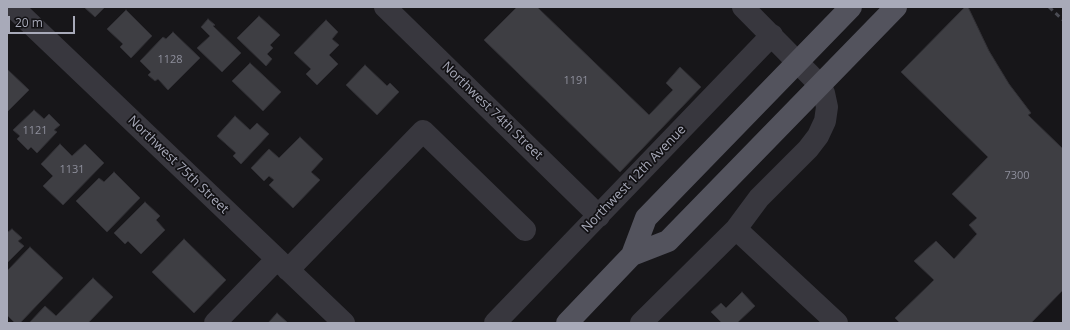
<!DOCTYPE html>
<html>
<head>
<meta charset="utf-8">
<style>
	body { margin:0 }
	#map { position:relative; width:1070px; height:330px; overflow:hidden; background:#171619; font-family:"Open Sans",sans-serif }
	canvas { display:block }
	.frame { position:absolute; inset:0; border:8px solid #a8aab9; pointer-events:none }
	.scale { position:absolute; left:8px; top:16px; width:67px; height:18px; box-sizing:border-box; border:2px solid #a8aab9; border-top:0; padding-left:5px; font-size:12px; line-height:14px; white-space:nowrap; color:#a8aab9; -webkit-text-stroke:3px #121114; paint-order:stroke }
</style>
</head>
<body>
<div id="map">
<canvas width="1070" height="330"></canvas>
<div class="frame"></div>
<div class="scale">20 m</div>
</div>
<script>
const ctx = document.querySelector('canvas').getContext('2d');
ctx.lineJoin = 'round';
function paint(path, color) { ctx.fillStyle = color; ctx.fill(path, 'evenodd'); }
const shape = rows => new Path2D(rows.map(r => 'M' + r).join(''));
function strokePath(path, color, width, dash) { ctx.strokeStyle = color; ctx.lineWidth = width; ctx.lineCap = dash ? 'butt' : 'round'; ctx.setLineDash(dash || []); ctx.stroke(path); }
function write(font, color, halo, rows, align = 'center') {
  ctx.font = font + ' "Open Sans",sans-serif'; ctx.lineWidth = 3.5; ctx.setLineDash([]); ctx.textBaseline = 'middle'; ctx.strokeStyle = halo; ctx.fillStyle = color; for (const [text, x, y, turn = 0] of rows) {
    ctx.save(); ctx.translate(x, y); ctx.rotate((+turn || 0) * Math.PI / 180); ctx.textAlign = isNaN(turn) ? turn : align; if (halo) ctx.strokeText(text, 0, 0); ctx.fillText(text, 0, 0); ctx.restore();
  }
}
const building = shape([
	[84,7,105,7,95,17,84,7],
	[517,7,537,7,649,115,673,90,666,83,680,67,701,87,620,172,484,40,517,7],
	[965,7,968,7,989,51,1009,84,1031,113,1028,115,1063,149,1063,290,1031,323,900,323,895,318,934,280,914,261,936,241,954,259,977,234,969,225,977,218,952,194,988,157,901,72,965,7],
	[126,10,152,36,131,58,120,47,123,44,107,29,126,10],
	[259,16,280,35,270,45,273,48,267,54,272,59,266,66,237,38,259,16],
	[208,19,215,25,213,26,241,53,222,72,197,48,210,36,201,27,208,19],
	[326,20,338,32,332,39,339,45,329,55,338,64,317,85,306,74,311,69,294,53,326,20],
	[173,32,200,58,168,90,158,79,155,81,148,75,151,72,140,61,163,37,166,39,173,32],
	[250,63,281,92,263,111,232,81,250,63],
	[365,65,387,86,390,83,399,92,377,115,346,85,365,65],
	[7,69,29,90,7,112,7,69],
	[34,110,44,119,49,114,60,125,54,130,57,132,37,153,31,147,28,150,17,139,20,136,13,130,34,110],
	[235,116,250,130,257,123,269,134,241,164,233,156,236,153,217,136,235,116],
	[300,137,323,159,311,172,320,180,293,208,269,185,274,180,269,176,264,181,251,168,269,149,279,158,300,137],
	[60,144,72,156,85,144,104,163,63,205,43,186,53,176,41,164,60,144],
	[114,172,140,198,107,232,76,201,99,178,104,182,114,172],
	[145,202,160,216,156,220,165,230,141,254,128,241,125,244,114,233,145,202],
	[12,229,22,238,18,241,24,246,7,263,7,230,8,232,12,229],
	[184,239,226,280,194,313,152,272,184,239],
	[30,247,63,278,20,323,15,323,7,315,7,271,30,247],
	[93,278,113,297,88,323,29,323,45,306,56,316,93,278],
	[742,292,755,306,737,323,722,323,711,312,721,303,726,308,742,292],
	[277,313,288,323,268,323,277,313]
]);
paint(building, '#3e3e43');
strokePath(building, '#313035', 1);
strokePath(shape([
	[13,7,344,323],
	[385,7,599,216],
	[736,229,837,323],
	[288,270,423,131,525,230],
	[215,323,277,259],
	[495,323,772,35],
	[641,323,736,229,759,198,808,149,818,136,825,121,827,107,824,93,816,81,743,7]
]), '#38373e', 22);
strokePath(shape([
	[632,255,646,218,851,7],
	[567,323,632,255,668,241,896,7]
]), '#53535d', 22);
strokePath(shape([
	[1049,7,1063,20]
]), '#4a4b53', 3, [5, 4]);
write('11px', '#8e8f9c', null, [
	["1128",170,60],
	["1191",576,81],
	["1121",35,131],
	["1131",72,170],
	["7300",1017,176]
]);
write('13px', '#a8aab9', '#121114', [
	["Northwest 74th Street",492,111,44],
	["Northwest 75th Street",178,165,44],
	["Northwest 12th Avenue",634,179,-46]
]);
</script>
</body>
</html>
